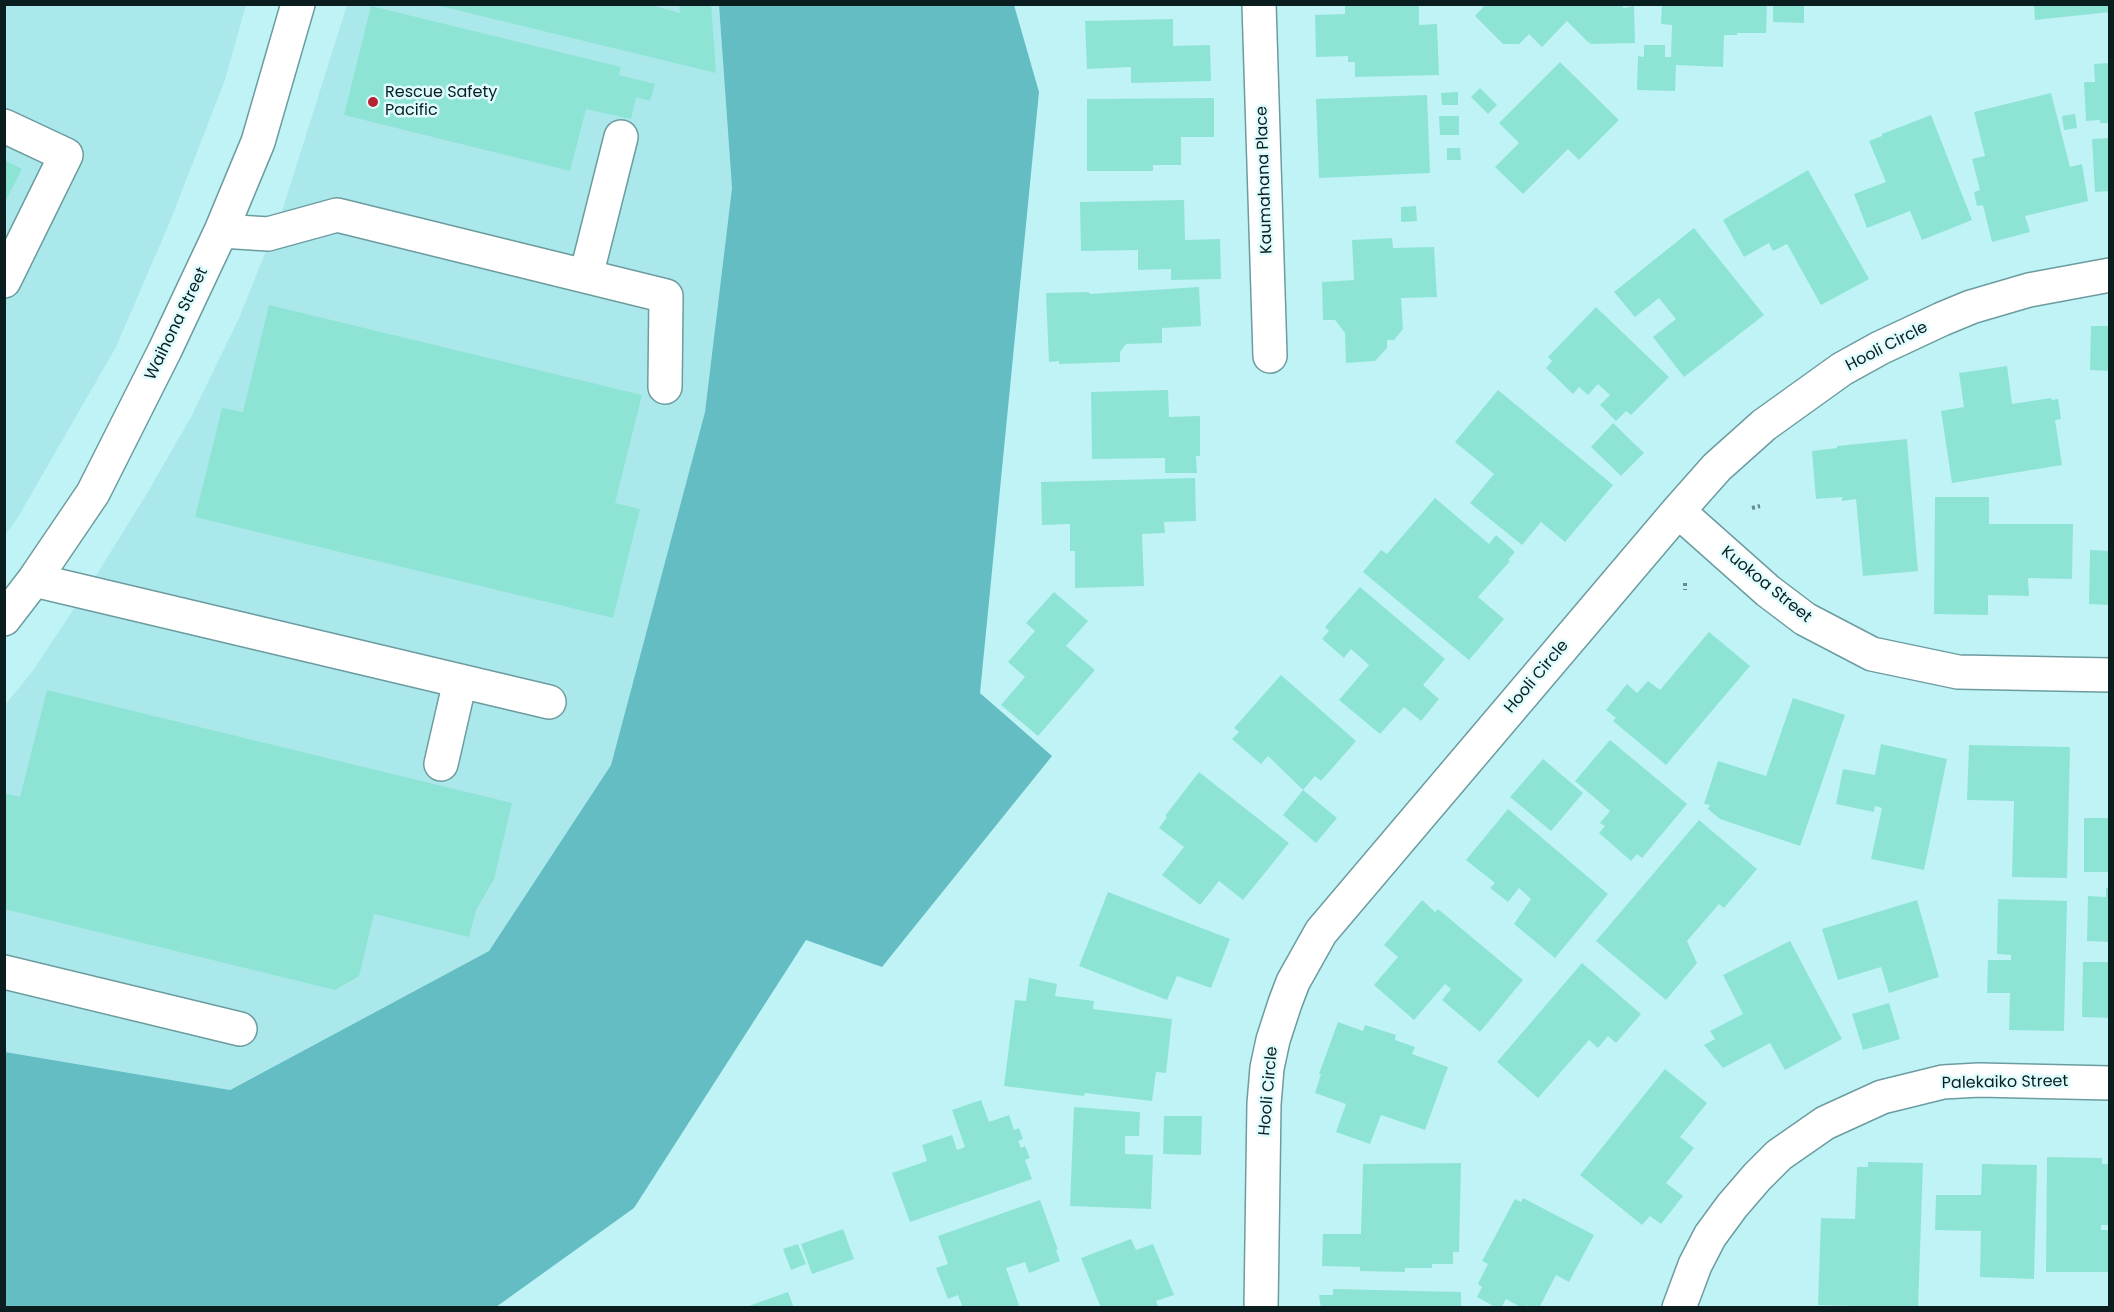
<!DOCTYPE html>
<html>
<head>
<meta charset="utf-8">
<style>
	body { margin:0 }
	#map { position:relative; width:2114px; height:1312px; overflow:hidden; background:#c0f3f6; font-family:Poppins,sans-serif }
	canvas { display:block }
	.frame { position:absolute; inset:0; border:6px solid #0a1e1f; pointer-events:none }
</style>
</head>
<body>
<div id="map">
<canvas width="2114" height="1312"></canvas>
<div class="frame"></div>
</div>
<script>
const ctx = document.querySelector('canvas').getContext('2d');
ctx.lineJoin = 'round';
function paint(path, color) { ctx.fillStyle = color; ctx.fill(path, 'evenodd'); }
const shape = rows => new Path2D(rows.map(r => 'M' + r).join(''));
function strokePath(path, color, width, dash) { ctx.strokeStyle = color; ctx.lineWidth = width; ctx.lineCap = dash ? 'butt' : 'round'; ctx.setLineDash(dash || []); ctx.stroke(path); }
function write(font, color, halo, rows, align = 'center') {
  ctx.font = font + ' Poppins,sans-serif'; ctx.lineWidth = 5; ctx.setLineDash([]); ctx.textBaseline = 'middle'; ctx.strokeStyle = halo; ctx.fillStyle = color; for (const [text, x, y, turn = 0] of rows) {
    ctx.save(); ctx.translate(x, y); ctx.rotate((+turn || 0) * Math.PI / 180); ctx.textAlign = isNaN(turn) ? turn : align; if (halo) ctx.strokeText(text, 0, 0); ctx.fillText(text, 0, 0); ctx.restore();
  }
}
paint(shape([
	[5,5,246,5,225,80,171,219,116,347,17,519,5,535],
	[347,5,719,5,732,188,705,412,611,765,489,951,229,1090,5,1052,4,706,32,672,97,574,146,495,191,417,240,316,283,208]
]), '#abe8eb');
paint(shape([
	[719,5,1014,5,1039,92,980,693,1052,756,882,967,806,940,634,1208,496,1307,5,1307,5,1052,230,1090,489,951,611,765,705,412,732,188]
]), '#63bdc3');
paint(shape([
	[432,4,648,4,680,13,679,4,711,4,716,73],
	[1345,4,1419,4,1419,25,1437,24,1439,75,1355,77,1355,62,1348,62,1348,56,1316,57,1315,15,1345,14],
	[1486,4,1620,4,1624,8,1634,6,1635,43,1590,44,1591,41,1589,43,1567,21,1542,47,1529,34,1519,44,1503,44,1475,16],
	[1662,4,1767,4,1766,33,1737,33,1737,35,1724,35,1723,67,1676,65,1675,91,1637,90,1638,56,1644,57,1644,45,1665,45,1665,57,1671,57,1672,25,1661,24],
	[1773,4,1804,4,1804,23,1773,22],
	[2034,5,2110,5,2110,12,2035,20],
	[371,6,621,67,619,75,655,84,650,101,636,97,631,119,586,109,570,171,344,115],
	[1173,19,1173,46,1210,45,1211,81,1131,83,1131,67,1087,69,1085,21],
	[1560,62,1619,120,1579,160,1568,149,1523,194,1495,167,1519,143,1499,123],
	[2110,63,2110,123,2100,123,2100,120,2086,121,2084,82,2095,82,2094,64],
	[1480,88,1497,105,1488,114,1471,97],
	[1458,92,1458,105,1442,105,1441,93],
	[2051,93,2070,167,2082,164,2088,201,2025,216,2030,232,1992,242,1983,205,1977,206,1974,192,1980,190,1972,159,1985,156,1974,112],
	[1427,95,1430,173,1319,178,1316,99],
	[1214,98,1214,137,1181,137,1181,165,1153,165,1153,171,1087,171,1087,99],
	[2075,114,2077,128,2064,130,2062,116],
	[1931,115,1972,220,1922,240,1910,211,1867,228,1854,194,1886,182,1869,141,1882,136,1882,134],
	[1439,116,1459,116,1459,135,1440,135],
	[2110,138,2110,191,2095,192,2092,139],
	[1447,148,1460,148,1461,160,1447,160],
	[4,160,22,169,4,204],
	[1808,170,1869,279,1821,305,1787,244,1773,251,1769,243,1744,257,1723,220],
	[1184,200,1185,240,1220,239,1221,279,1171,280,1171,269,1138,270,1138,250,1081,251,1080,202],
	[1416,206,1417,221,1401,222,1401,207],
	[1694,228,1764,315,1684,377,1653,337,1676,319,1659,298,1635,317,1614,292],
	[1392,238,1393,248,1434,247,1437,297,1401,298,1403,329,1394,340,1387,340,1387,348,1375,361,1346,363,1345,333,1335,320,1323,320,1322,282,1354,280,1352,240],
	[1199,287,1201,326,1162,328,1162,343,1126,344,1120,352,1120,362,1059,364,1059,361,1049,362,1046,293,1089,292,1090,294],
	[269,305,642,395,615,503,640,509,613,618,195,517,222,408,243,412],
	[1596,307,1669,377,1631,415,1626,411,1616,421,1600,405,1610,395,1598,384,1588,395,1579,387,1573,394,1546,368,1552,361,1548,357],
	[2091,326,2110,326,2110,371,2090,370],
	[2007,366,2012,404,2051,398,2052,400,2058,399,2061,419,2055,420,2062,465,1952,483,1941,411,1964,407,1959,373],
	[1168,390,1169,417,1200,416,1200,456,1196,456,1197,473,1165,473,1165,458,1092,459,1091,392],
	[1498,390,1613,485,1565,542,1541,522,1522,545,1470,503,1494,474,1455,442],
	[1613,423,1644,453,1621,476,1591,447],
	[1907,439,1918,571,1863,576,1856,499,1842,501,1842,497,1816,499,1812,451,1837,448,1837,446],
	[1195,478,1196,521,1164,522,1165,533,1142,534,1144,586,1075,588,1075,551,1070,551,1070,524,1042,525,1041,482],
	[1935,497,1989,497,1989,524,2073,524,2072,579,2028,578,2029,596,1988,595,1988,615,1934,614],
	[1435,498,1489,544,1496,535,1515,552,1508,560,1510,561,1478,597,1504,619,1469,660,1363,572,1381,550,1387,554],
	[2090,550,2110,551,2110,605,2089,604],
	[1360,587,1445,659,1423,685,1439,699,1421,721,1404,707,1380,734,1339,700,1369,665,1351,649,1344,658,1322,639,1329,631,1325,627],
	[1054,592,1088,621,1066,646,1095,670,1038,736,1001,705,1025,677,1008,662,1035,631,1026,623],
	[1709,632,1750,666,1666,765,1613,721,1616,718,1606,710,1627,684,1637,693,1648,681,1660,690],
	[1281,675,1356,741,1321,781,1315,776,1303,790,1268,756,1261,764,1232,739,1239,732,1234,728],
	[47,690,512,803,494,879,476,910,469,937,374,914,359,976,335,990,4,909,4,793,20,797],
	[1793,698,1845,715,1800,846,1720,819,1708,809,1710,805,1704,804,1718,761,1766,776],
	[1610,740,1687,804,1642,858,1637,854,1631,861,1599,833,1605,826,1600,823,1610,811,1575,781],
	[1881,744,1947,759,1924,870,1871,859,1882,808,1875,806,1874,812,1836,804,1843,769,1875,775],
	[1969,745,2070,747,2067,878,2012,877,2014,801,1967,800],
	[1543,759,1583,793,1551,831,1510,797],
	[1199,772,1289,843,1243,900,1219,881,1200,905,1162,875,1184,847,1159,828,1167,817,1165,816],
	[1303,790,1337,818,1316,843,1283,815],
	[1508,809,1608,894,1555,958,1514,924,1531,899,1519,888,1508,902,1490,888,1495,883,1466,860],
	[2084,818,2110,818,2110,872,2084,872],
	[1699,820,1757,869,1724,908,1719,904,1687,941,1697,963,1666,1000,1596,941],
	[2106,888,2110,888,2110,942,2087,941,2088,896,2106,897],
	[1108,892,1230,939,1211,988,1177,976,1167,1000,1079,966],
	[1998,899,2067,901,2064,1031,2009,1030,2010,993,1987,993,1988,960,2011,960,2011,955,1997,954],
	[1422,900,1435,912,1438,909,1523,980,1480,1032,1442,1000,1451,989,1445,984,1414,1020,1374,985,1398,957,1384,945],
	[1917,900,1939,977,1889,993,1881,967,1838,980,1822,929],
	[1790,941,1842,1039,1785,1070,1770,1043,1723,1068,1704,1045,1715,1039,1710,1031,1743,1014,1723,975],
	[2083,962,2110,962,2110,1018,2082,1017],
	[1582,963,1641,1014,1616,1043,1608,1036,1598,1048,1589,1040,1538,1098,1497,1062],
	[1029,978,1057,984,1055,996,1094,1001,1093,1009,1172,1019,1166,1073,1156,1072,1152,1101,1085,1093,1084,1096,1004,1086,1015,1000,1026,1001],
	[1889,1003,1900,1039,1863,1050,1852,1014],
	[1338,1022,1363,1031,1365,1025,1396,1035,1395,1040,1415,1047,1412,1054,1448,1067,1425,1130,1381,1115,1370,1144,1336,1132,1346,1104,1315,1093,1321,1074,1319,1074],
	[1665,1069,1707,1103,1680,1137,1694,1148,1666,1183,1683,1196,1661,1224,1650,1216,1642,1225,1580,1175],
	[981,1100,989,1122,1009,1115,1014,1130,1019,1128,1023,1139,1018,1141,1021,1148,1025,1146,1030,1158,1025,1160,1032,1179,910,1222,892,1173,927,1161,922,1145,952,1135,957,1150,965,1147,952,1110],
	[1074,1107,1140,1112,1139,1136,1125,1136,1125,1154,1153,1155,1151,1209,1070,1206],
	[1164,1116,1202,1116,1201,1155,1163,1154],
	[2047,1157,2102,1158,2102,1164,2110,1164,2110,1225,2101,1225,2101,1230,2110,1230,2110,1272,2046,1272],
	[1868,1162,1923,1163,1918,1308,1818,1305,1821,1218,1855,1219,1857,1167,1868,1167],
	[1461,1163,1459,1252,1453,1252,1453,1264,1432,1264,1432,1268,1405,1268,1405,1272,1360,1271,1360,1267,1322,1266,1323,1234,1361,1234,1363,1164],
	[1982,1164,2037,1165,2034,1279,1980,1277,1981,1231,1935,1230,1936,1195,1981,1195],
	[1523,1198,1594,1235,1569,1282,1556,1275,1539,1308,1531,1308,1527,1305,1525,1308,1522,1308,1506,1299,1501,1308,1497,1308,1477,1297,1482,1287,1478,1284,1488,1264,1482,1261,1515,1199,1521,1202],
	[1040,1200,1058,1250,1056,1250,1060,1261,1029,1273,1025,1262,1006,1268,1020,1308,963,1308,958,1295,948,1299,936,1268,948,1264,938,1236],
	[843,1229,854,1259,812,1274,801,1244],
	[1131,1239,1136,1250,1153,1244,1174,1295,1156,1301,1159,1308,1101,1308,1081,1258],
	[798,1244,806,1264,791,1270,783,1249],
	[1333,1289,1461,1292,1461,1308,1321,1308,1319,1295,1333,1295],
	[788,1292,794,1308,746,1308,746,1307]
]), '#8ee4d4');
const minor = shape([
	[1259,4,1270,356],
	[4,126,66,155,4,281],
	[221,231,268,234,337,215,666,296,665,387],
	[586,276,621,137],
	[1678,511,1768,591,1805,619,1872,654,1958,672,2110,675],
	[34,580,549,702],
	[4,619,34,580,93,493,165,350,221,231,258,142,298,4],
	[441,764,460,681],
	[4,972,240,1029],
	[1261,1308,1264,1104,1267,1068,1273,1040,1285,1003,1293,982,1321,932,1678,511,1717,467,1764,425,1842,369,1880,348,1942,319,1971,307,2029,290,2110,275],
	[1679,1308,1695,1265,1710,1236,1732,1206,1757,1177,1779,1155,1825,1123,1882,1097,1943,1082,1979,1080,2110,1083]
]);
strokePath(minor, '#6c9c9f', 36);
strokePath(shape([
	[1752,508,1760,506],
	[1685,583,1685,590]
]), '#678b8d', 4, [3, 3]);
strokePath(minor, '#fff', 33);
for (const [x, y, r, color] of [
	[373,102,6,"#b52334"]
]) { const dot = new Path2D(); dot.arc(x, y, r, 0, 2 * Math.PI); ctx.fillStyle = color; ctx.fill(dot); strokePath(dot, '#defcfe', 2); }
write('16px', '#0a1e1f', '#defcfe', [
	["Rescue Safety",385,93],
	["Pacific",385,111]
], 'left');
write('16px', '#0a1e1f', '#defcfe', [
	["Kaumahana Place",1265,180,-92],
	["Waihona Street",177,324,-64],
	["Hooli Circle",1887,347,-27],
	["Kuokoa Street",1766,585,39],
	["Hooli Circle",1537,677,-50],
	["Palekaiko Street",2005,1083,-1],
	["Hooli Circle",1269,1091,-85]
]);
</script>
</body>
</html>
